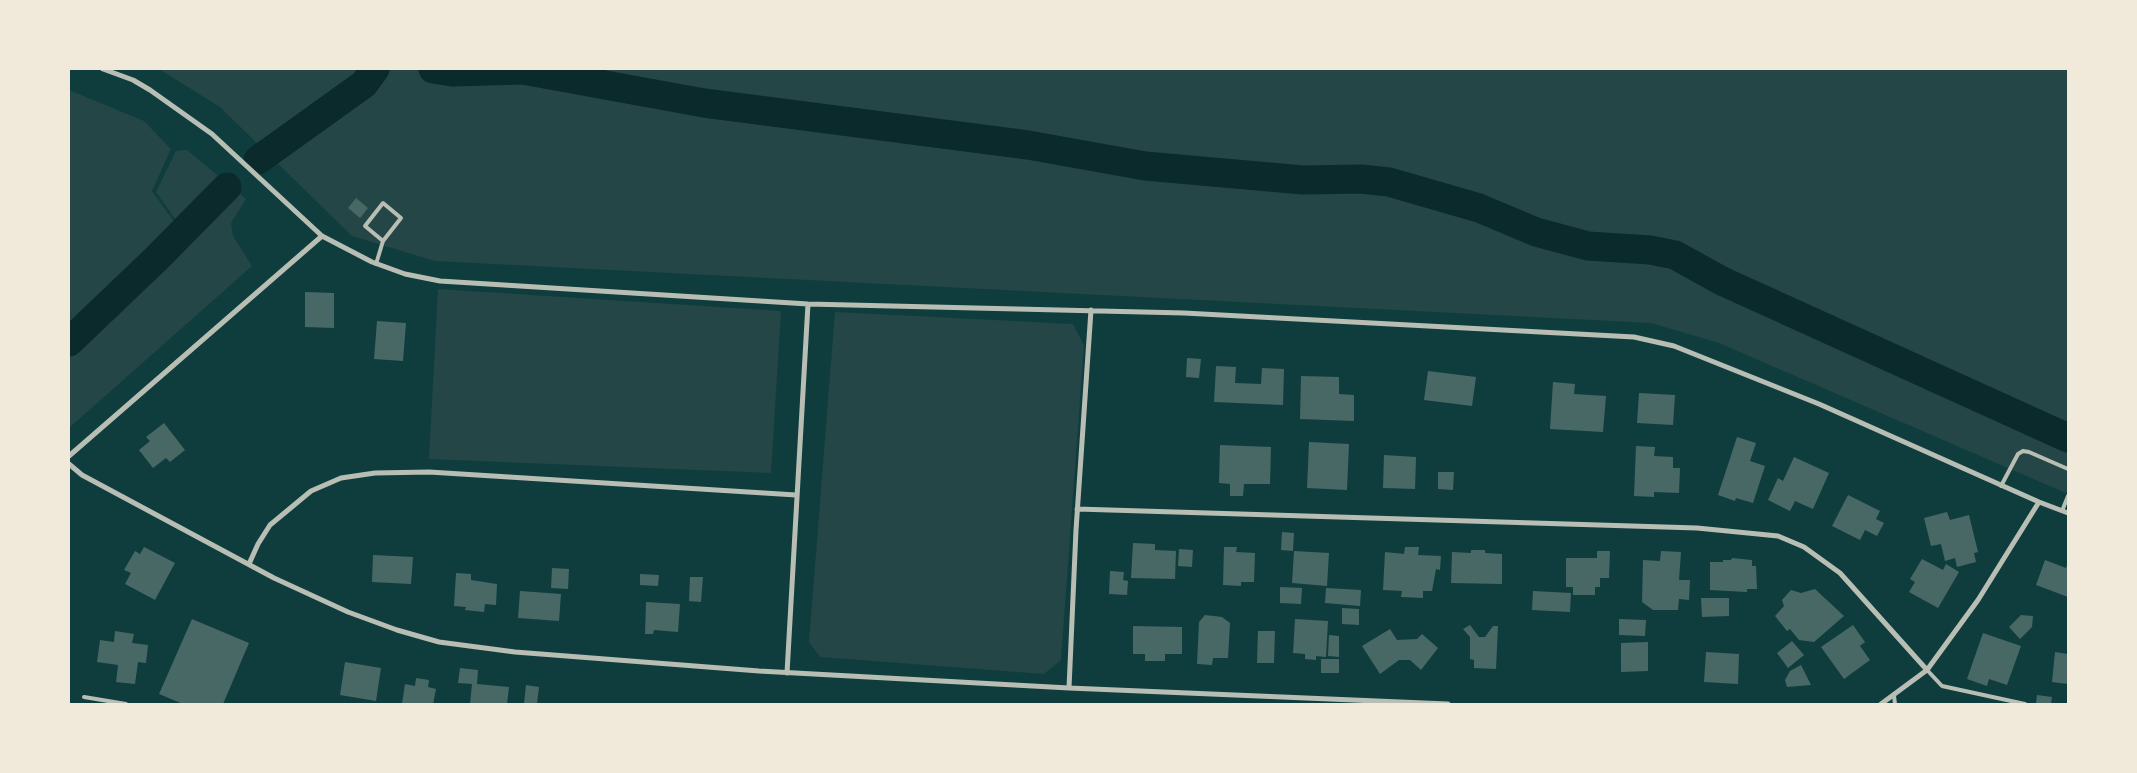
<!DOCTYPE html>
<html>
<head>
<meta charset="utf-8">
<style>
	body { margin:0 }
	#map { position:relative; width:2137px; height:773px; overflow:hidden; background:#0f3d3e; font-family:Lato,sans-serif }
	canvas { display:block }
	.frame { position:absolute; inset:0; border:70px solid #f1e9da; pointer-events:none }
</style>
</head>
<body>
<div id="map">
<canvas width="2137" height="773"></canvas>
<div class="frame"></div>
</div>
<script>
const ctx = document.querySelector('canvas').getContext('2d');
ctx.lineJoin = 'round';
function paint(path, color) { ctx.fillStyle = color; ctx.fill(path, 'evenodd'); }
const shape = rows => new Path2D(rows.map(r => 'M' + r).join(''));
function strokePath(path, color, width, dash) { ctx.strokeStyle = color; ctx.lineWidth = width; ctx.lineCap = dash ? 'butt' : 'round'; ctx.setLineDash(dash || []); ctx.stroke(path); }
paint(shape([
	[159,69,2068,69,2068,494,1719,343,1651,323,435,261,352,236,220,107],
	[69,90,144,121,171,149,152,191,178,227,69,333],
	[187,150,246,199,231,223,233,236,252,266,69,428,69,347,187,236,156,192,176,151],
	[438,289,781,311,771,473,429,459],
	[835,312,1073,324,1084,345,1061,660,1044,674,820,657,809,642]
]), '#244646');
strokePath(shape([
	[433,69,452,72,523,70,704,103,1028,145,1145,166,1303,180,1361,179,1389,182,1479,208,1536,232,1588,246,1650,250,1675,255,1722,281,2068,438],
	[258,160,364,84,375,69],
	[69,342,156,259,227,187]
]), '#0a2a2b', 29);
paint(shape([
	[356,198,368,208,360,218,348,208],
	[305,292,334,293,334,328,305,327],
	[377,321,406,323,403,361,374,359],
	[1187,358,1201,359,1199,378,1186,377],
	[1216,366,1236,367,1235,383,1261,384,1262,368,1284,369,1283,405,1214,402],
	[1428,371,1476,377,1472,406,1424,400],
	[1301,376,1339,377,1339,394,1354,395,1354,421,1300,419],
	[1553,382,1575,384,1574,394,1606,396,1603,432,1550,429],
	[1639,393,1675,395,1673,425,1637,423],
	[164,423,185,450,170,462,166,458,153,468,139,450,150,441,146,437],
	[1737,437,1756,443,1750,461,1765,466,1753,503,1736,498,1735,501,1718,495],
	[1309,442,1349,444,1347,490,1307,488],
	[1220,445,1271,447,1270,484,1244,484,1243,496,1230,496,1230,484,1219,483],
	[1636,446,1655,447,1654,456,1673,457,1673,468,1680,468,1679,493,1654,492,1654,497,1634,496],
	[1384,455,1416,457,1415,489,1383,488],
	[1794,457,1829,473,1813,509,1795,501,1790,511,1768,500,1778,478,1783,481],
	[1438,472,1454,472,1453,490,1438,489],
	[1848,495,1880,511,1876,519,1884,523,1877,536,1865,530,1860,540,1832,526],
	[1947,512,1950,520,1969,515,1978,552,1974,553,1976,562,1957,567,1955,558,1945,561,1941,544,1931,546,1924,518],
	[1282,532,1294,533,1293,551,1281,550],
	[1133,543,1155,544,1155,550,1176,551,1175,579,1131,578],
	[144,547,175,563,155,600,125,584,131,573,124,570,135,551,140,554],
	[1224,547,1237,547,1236,552,1255,553,1254,582,1241,582,1241,586,1223,585],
	[1405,547,1419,547,1418,555,1441,556,1440,570,1436,569,1432,591,1423,591,1423,598,1401,597,1402,591,1383,590,1385,552,1404,554],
	[1179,549,1193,550,1192,567,1178,566],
	[1471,550,1485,550,1485,553,1502,554,1502,584,1451,583,1452,552,1471,553],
	[1294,551,1329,553,1327,586,1292,583],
	[1597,551,1610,551,1609,578,1600,578,1600,587,1595,587,1595,595,1573,595,1573,587,1566,587,1566,558,1597,558],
	[1661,551,1681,552,1679,580,1690,580,1689,600,1679,599,1678,610,1653,610,1642,602,1643,560,1660,561],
	[373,555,413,557,411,584,372,582],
	[1732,558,1752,560,1752,566,1756,566,1757,589,1747,589,1747,592,1710,590,1710,562,1723,562,1723,560,1731,560],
	[1922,559,1943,570,1946,564,1959,572,1938,608,1909,592,1915,582,1910,579],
	[2045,560,2066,568,2068,562,2068,597,2036,585],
	[552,568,569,569,568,589,551,588],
	[1110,571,1124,572,1123,580,1128,581,1127,595,1109,594],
	[456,573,471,574,471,580,497,584,496,605,485,604,484,612,465,610,466,607,454,606],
	[640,574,659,575,658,586,640,585],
	[690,577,703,577,701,602,689,601],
	[1280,587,1302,588,1301,604,1280,603],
	[1326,588,1361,590,1360,606,1325,603],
	[1815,589,1844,616,1814,642,1799,640,1790,629,1787,631,1775,616,1784,606,1782,600,1791,590,1801,593],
	[520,591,561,594,559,621,518,618],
	[1533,591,1571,593,1570,612,1532,610],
	[1701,598,1729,598,1729,616,1702,617],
	[646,602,680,604,678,632,654,630,653,634,645,634],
	[1342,608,1359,609,1359,625,1342,624],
	[1205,615,1222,617,1230,623,1228,658,1213,658,1212,665,1197,664,1199,622],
	[2021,615,2033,616,2032,627,2020,639,2009,627],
	[192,619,249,643,223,704,183,704,159,694],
	[1295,619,1328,621,1326,657,1316,656,1316,660,1305,659,1305,654,1293,653],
	[1619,619,1646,620,1645,636,1619,635],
	[1470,625,1479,637,1485,637,1493,626,1498,626,1496,669,1474,668,1474,660,1470,659,1470,637,1463,629],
	[1853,625,1865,642,1860,646,1870,660,1844,679,1821,647],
	[1133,626,1182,627,1182,654,1165,654,1165,661,1145,661,1145,654,1133,654],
	[1390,629,1397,640,1417,639,1422,634,1438,648,1421,670,1410,660,1399,660,1380,674,1362,646],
	[115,631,134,634,132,643,148,645,146,663,138,662,135,684,116,682,118,665,97,662,100,640,114,642],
	[1258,631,1275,631,1274,663,1257,663],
	[1983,633,2021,646,2007,685,1989,679,1987,686,1967,679],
	[1329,635,1339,636,1339,657,1328,656],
	[1792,641,1804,655,1788,668,1777,653],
	[1648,642,1648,671,1621,672,1621,643],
	[1706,652,1739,654,1738,684,1704,682],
	[2055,652,2068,654,2068,684,2052,682],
	[1321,659,1339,659,1339,673,1321,673],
	[345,662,381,668,376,701,340,695],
	[1801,665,1811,685,1787,687,1785,680,1790,671],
	[460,668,478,670,477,684,509,687,507,704,470,704,472,684,458,683],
	[416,678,429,680,428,687,436,689,433,704,402,704,405,684,415,686],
	[526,685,539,687,537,704,524,704],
	[2037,695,2052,697,2051,704,2036,704]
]), '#486865');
strokePath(shape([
	[376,264,383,241,401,218,383,203,365,226,383,241],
	[2001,486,2018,454,2023,451,2029,452,2068,469],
	[2062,511,2068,496],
	[1927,670,1942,686,2025,704],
	[1894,696,1895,704],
	[84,697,126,704]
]), '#b8beb3', 4);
strokePath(shape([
	[103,69,133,80,150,90,212,134,322,236,372,262,405,274,440,281,808,304,1184,313,1634,337,1674,346,1819,404,2039,502,2068,513],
	[69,456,322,236],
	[69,464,82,475,274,578,348,612,397,630,439,642,515,652,759,671,1069,688,1448,704],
	[1077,509,1697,528,1778,536,1804,547,1840,573,1927,670],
	[249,564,258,544,270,525,311,491,341,478,375,473,429,472,796,495],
	[787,673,808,304],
	[1069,688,1076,530,1091,310],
	[1881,704,1927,670,1978,600,2039,502]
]), '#b8beb3', 5);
</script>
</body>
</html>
